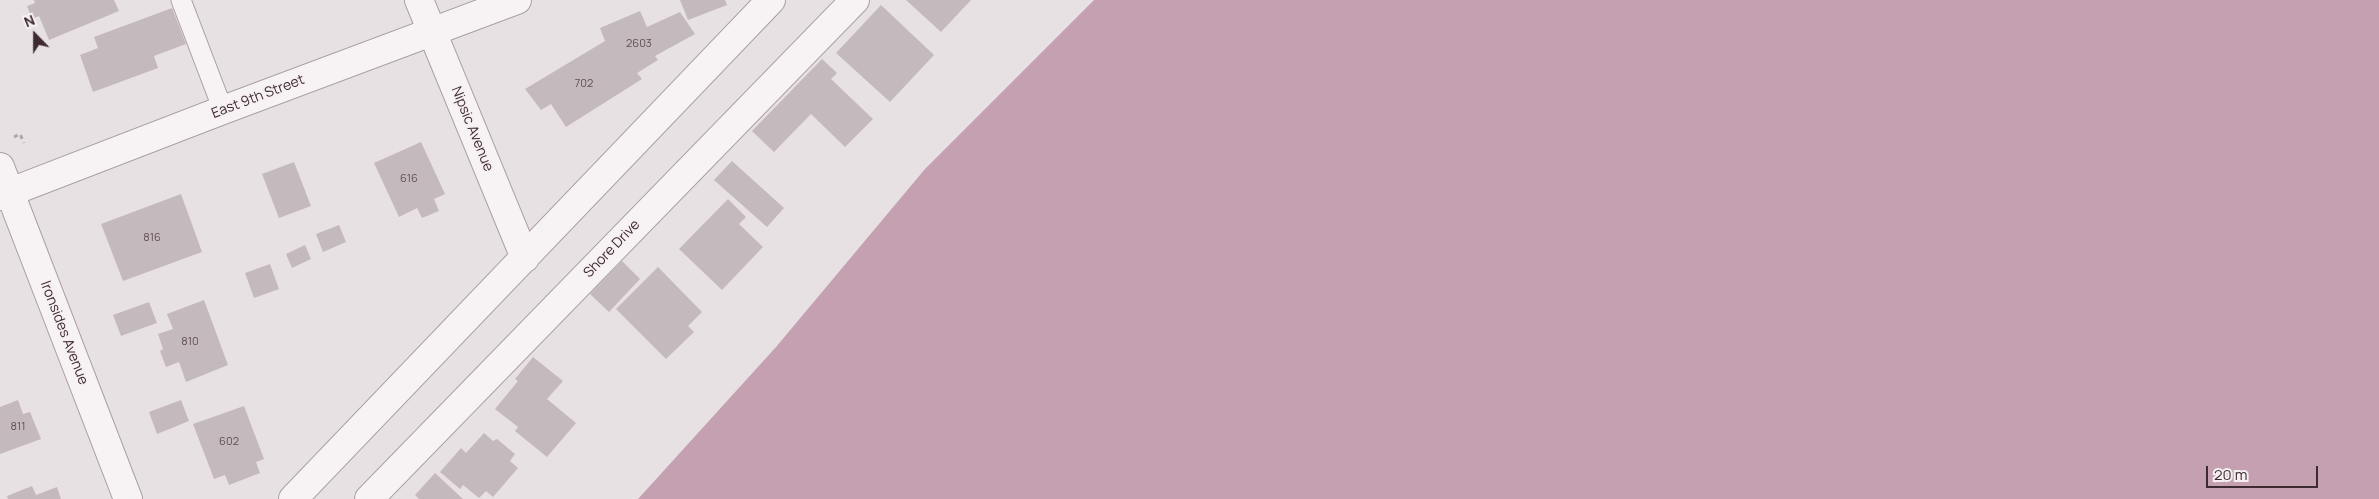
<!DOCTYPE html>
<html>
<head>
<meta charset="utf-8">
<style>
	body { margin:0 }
	#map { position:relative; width:2379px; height:499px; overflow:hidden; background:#e8e1e4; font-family:Manrope,sans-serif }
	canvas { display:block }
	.north { position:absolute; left:10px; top:10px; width:50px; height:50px; -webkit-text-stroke:4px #f6f0f3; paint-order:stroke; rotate:338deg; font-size:14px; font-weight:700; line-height:20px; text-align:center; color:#3e2b32 }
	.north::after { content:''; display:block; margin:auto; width:18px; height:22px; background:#3e2b32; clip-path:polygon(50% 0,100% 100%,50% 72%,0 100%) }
	.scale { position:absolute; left:2206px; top:466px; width:112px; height:22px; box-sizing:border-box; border:2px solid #3e2b32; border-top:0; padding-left:6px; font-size:15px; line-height:18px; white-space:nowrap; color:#3e2b32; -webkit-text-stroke:4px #f6f0f3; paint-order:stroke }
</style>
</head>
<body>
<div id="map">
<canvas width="2379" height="499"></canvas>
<div class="north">N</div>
<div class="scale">20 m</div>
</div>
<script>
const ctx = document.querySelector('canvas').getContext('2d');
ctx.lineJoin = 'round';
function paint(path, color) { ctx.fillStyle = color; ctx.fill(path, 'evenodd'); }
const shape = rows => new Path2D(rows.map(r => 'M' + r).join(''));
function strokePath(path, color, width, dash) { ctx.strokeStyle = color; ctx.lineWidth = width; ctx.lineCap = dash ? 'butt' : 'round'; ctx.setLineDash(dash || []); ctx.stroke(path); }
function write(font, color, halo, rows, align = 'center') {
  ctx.font = font + ' Manrope,sans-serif'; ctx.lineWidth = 4; ctx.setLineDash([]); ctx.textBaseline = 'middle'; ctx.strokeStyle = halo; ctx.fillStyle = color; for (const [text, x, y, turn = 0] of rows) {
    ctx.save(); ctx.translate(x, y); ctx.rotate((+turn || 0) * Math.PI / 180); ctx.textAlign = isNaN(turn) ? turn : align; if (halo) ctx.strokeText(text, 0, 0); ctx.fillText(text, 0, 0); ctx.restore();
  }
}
paint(shape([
	[1094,0,2379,0,2379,499,638,499,776,347,925,169]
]), '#c4a0b1');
paint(shape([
	[34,0,114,0,119,11,49,40,39,16,32,19,27,6,35,3],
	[680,0,725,0,727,5,688,20],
	[906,0,971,0,941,32],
	[881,5,934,55,890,102,836,53],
	[172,8,186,44,154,56,158,68,93,92,80,55,98,48,94,37],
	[640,11,647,27,680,12,695,34,655,56,658,60,637,73,642,79,566,127,551,104,541,110,525,89,605,41,600,28],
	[822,59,837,73,831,79,873,119,845,147,811,114,774,152,752,131],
	[421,142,445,194,434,199,439,211,422,218,417,208,399,217,374,163],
	[732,161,784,208,767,227,714,180],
	[294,162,311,206,279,218,262,174],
	[181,194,202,252,123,281,101,224],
	[728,199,746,217,739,224,763,247,722,290,679,249],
	[339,225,346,242,323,252,316,234],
	[305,245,311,259,292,268,286,254],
	[622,261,640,279,609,312,590,294],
	[270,264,279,289,254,298,245,273],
	[658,267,702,312,688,326,694,332,666,359,616,309],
	[204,300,228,365,186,382,179,362,166,367,160,351,163,349,158,334,173,329,167,314],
	[149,302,157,323,121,336,113,315],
	[533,357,563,381,547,399,576,423,547,457,515,431,518,427,495,409,518,381,515,379],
	[18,400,23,414,30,412,41,439,0,454,0,407],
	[181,400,189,421,157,434,149,412],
	[244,406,264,459,256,462,260,473,229,485,225,475,214,479,193,424],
	[484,433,493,441,497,439,515,454,510,461,518,468,493,497,486,491,479,498,463,485,460,489,440,472,461,448,466,453],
	[435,473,463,499,419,499,415,495],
	[32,486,36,495,57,487,61,499,8,499,7,496]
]), '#c4b9bd');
const lane = shape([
	[181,0,223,110]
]);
const street = shape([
	[419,0,525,258],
	[0,167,128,499],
	[0,196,223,110,517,0],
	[293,499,771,0],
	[369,499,855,0]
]);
strokePath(lane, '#ab9fa4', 21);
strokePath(street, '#ab9fa4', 30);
strokePath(shape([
	[14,137,20,134,24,143]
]), '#b1a7ab', 3, [4, 4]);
strokePath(lane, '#f7f3f5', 19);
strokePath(street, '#f7f3f5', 28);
write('11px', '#604e55', null, [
	["2603",639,44],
	["702",584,84],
	["616",409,179],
	["816",152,238],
	["810",190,342],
	["811",18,427],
	["602",229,442]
]);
write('14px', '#3e2b32', '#f6f0f3', [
	["East 9th Street",258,97,-21],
	["Nipsic Avenue",472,129,68],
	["Shore Drive",612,249,-46],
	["Ironsides Avenue",64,333,69]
]);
</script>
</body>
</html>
